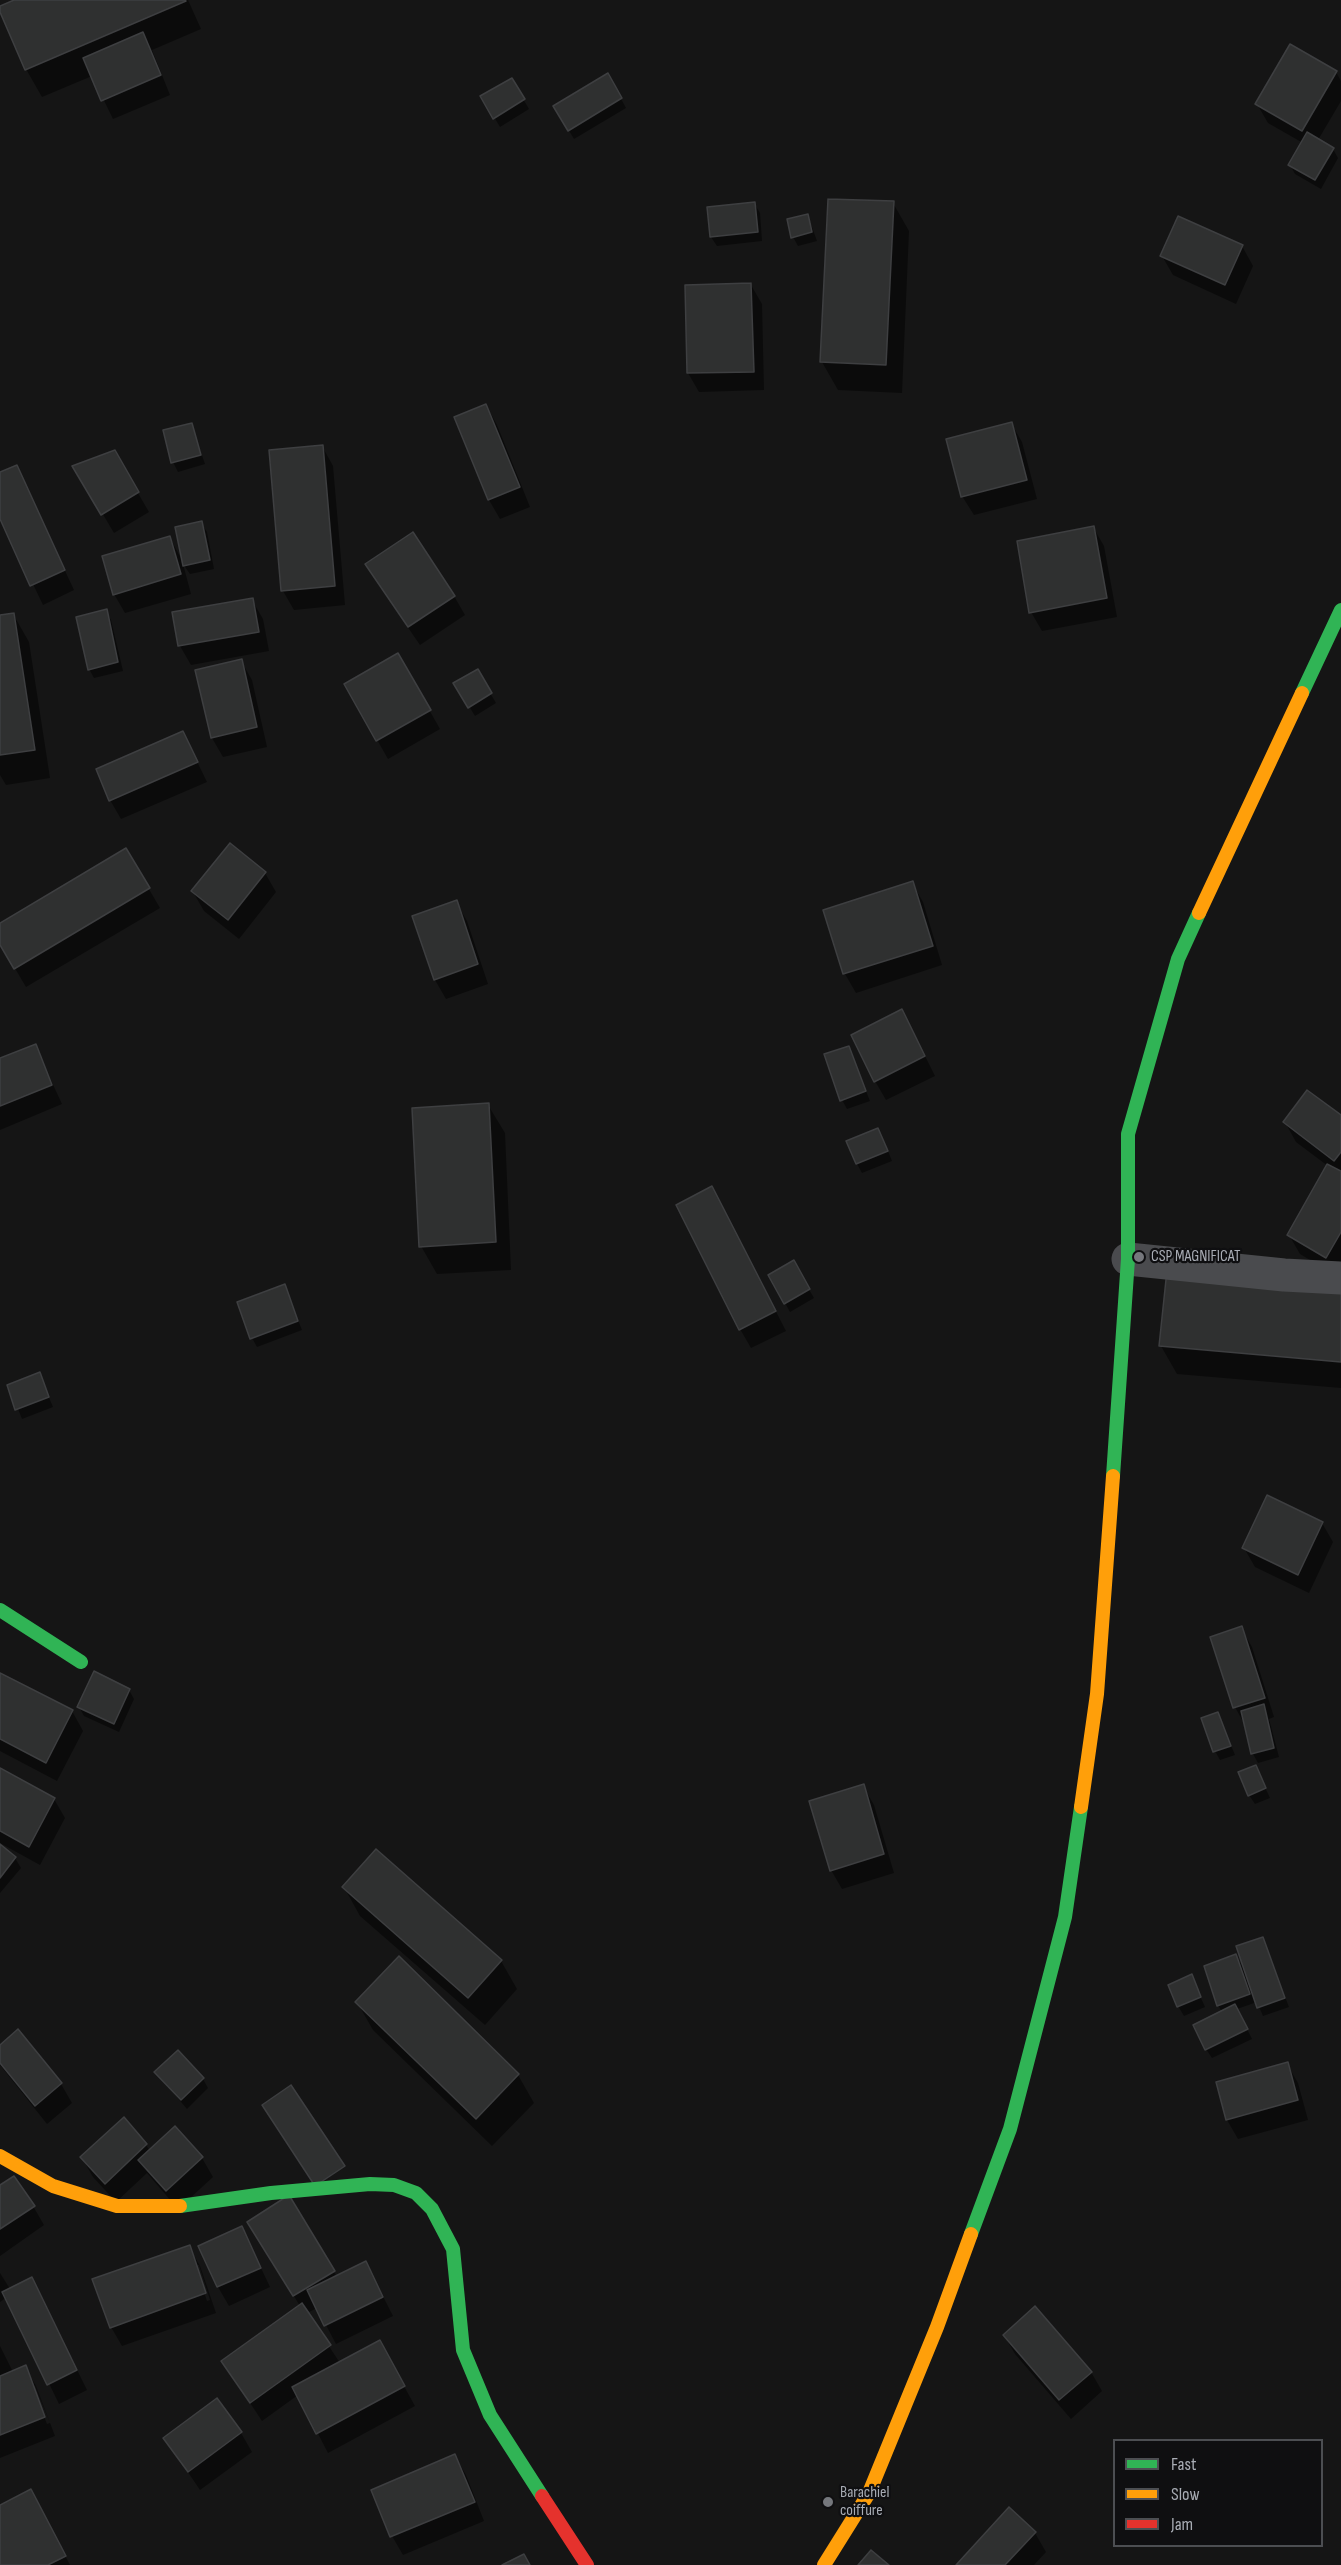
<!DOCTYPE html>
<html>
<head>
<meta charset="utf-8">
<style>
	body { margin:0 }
	#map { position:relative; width:1341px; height:2565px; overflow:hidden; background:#151515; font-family:"Sofia Sans Condensed",sans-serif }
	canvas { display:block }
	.legend { position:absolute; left:1113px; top:2439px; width:210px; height:108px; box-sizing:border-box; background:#0f0f11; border:2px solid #4c4e52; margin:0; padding:8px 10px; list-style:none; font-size:18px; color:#a8acb4 }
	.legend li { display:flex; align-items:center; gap:12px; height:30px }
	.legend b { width:30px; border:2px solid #4c4e52 }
</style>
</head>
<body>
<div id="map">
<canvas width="1341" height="2565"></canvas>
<ul class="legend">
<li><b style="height:8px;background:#30b455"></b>Fast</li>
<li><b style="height:8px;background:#ff9f0a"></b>Slow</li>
<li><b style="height:8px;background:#e5322d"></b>Jam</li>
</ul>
</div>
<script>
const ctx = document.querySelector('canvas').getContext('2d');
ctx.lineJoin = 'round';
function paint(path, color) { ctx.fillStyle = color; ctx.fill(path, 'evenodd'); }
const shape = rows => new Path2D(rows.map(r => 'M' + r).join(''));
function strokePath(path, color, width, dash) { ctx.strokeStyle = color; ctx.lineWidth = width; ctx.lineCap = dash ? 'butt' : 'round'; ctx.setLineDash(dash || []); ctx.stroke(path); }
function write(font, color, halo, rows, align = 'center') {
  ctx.font = font + ' "Sofia Sans Condensed",sans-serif'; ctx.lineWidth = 4.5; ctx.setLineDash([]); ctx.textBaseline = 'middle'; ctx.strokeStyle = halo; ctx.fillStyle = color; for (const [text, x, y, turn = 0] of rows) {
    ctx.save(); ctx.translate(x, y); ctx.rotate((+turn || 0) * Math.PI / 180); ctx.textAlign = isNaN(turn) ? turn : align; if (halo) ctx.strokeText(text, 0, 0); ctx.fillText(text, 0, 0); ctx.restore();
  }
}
paint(shape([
	[17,0,188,0,201,29,152,50,170,95,113,119,92,76,42,97,26,69,0,8],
	[1336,72,1341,81,1341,101,1318,140,1333,149,1338,158,1321,189,1295,174,1290,165,1303,143,1268,123,1257,104],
	[608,75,626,108,574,139,555,107],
	[512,80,529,109,500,127,482,97],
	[754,203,760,213,762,241,717,246,711,237],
	[893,203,909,231,902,393,838,390,822,362],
	[808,216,817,241,798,246,793,237],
	[1242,246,1253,266,1236,304,1173,275,1162,256],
	[751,285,762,304,764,390,699,392,688,373],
	[486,405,497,425,530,507,500,519,489,500,456,418],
	[1011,423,1022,442,1037,499,974,515,962,496],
	[191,424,205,464,178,472,173,462],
	[322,446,333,466,345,605,294,610,283,591],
	[114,452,149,512,114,533,75,467],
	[16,466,74,590,43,605,0,515,0,474],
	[201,523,207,532,214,569,190,574,183,564,191,594,125,613,114,594,170,538,183,562],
	[1093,527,1104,546,1117,617,1042,631,1031,612],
	[378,584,454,596,465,615,420,645],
	[252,600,263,619,269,651,191,665,180,646,174,614],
	[106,611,111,620,123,671,94,678,89,669],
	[13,614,29,642,50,778,6,785,0,775,0,616],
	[398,655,440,729,388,759,346,685],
	[241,661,252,680,267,747,223,757,212,738,197,671],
	[477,671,496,703,475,716,455,683],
	[183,733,207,782,121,819,110,800],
	[230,845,265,873,276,892,239,939,204,911,193,892],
	[126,850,160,908,26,987,0,943,0,924],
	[912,883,923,902,942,965,856,993,845,974,825,911],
	[456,902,467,921,488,984,446,999,435,980],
	[912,1030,935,1076,886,1100,875,1081],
	[35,1046,62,1104,0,1130,0,1060],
	[848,1047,870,1101,847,1109,842,1100],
	[488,1105,505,1133,511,1270,437,1274,421,1246],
	[1341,1117,1341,1270,1337,1276,1300,1254,1289,1235,1328,1166,1296,1142,1285,1122],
	[883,1139,892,1161,862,1173,857,1164],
	[722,1207,786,1331,751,1348,740,1329],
	[793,1262,814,1298,790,1312,770,1276],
	[284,1286,302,1330,257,1347,252,1338],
	[1341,1287,1341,1388,1177,1374,1161,1346],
	[39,1374,53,1407,22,1419,9,1386],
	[1322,1523,1333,1542,1309,1593,1255,1567,1244,1548],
	[1241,1628,1252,1647,1274,1717,1269,1719,1279,1757,1258,1763,1253,1754,1246,1727,1235,1707],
	[0,1674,72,1711,83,1731,57,1781,0,1751],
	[129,1690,134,1699,119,1732,84,1716,79,1707],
	[1218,1714,1235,1755,1220,1760,1215,1751],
	[1255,1766,1270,1798,1255,1804,1249,1795],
	[0,1770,54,1799,65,1818,40,1865,0,1843],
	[863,1786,874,1805,894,1873,842,1889,831,1870],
	[0,1846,15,1858,21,1868,0,1893],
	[344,1887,501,1961,517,1989,485,2025,360,1916],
	[1262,1939,1289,2007,1263,2016,1257,2002,1237,2009,1252,2039,1212,2058,1206,2049,1222,2012,1218,2005,1236,1956,1245,1970],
	[1191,1976,1205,2007,1184,2016,1178,2006],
	[357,2002,518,2075,534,2103,492,2146,373,2030],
	[18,2032,61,2084,72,2103,47,2124,0,2065,0,2047],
	[1287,2064,1298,2083,1308,2120,1238,2139,1227,2120,1217,2083],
	[156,2072,203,2079,208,2088,187,2109],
	[146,2145,150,2151,202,2158,213,2177,178,2209,147,2173,116,2202,93,2177,82,2158],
	[0,2187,33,2206,44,2225,0,2256],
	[289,2198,337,2277,366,2263,393,2316,336,2344,317,2308,307,2313,340,2363,390,2361,415,2406,328,2453,298,2395,262,2421,223,2362,300,2306,260,2241],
	[242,2228,270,2287,229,2306,218,2287],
	[189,2247,200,2266,216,2313,122,2346,111,2327],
	[195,2265,199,2265,210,2300,207,2301],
	[0,2273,10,2289,32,2279,87,2390,59,2404,7,2297,0,2302],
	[1004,2335,1091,2372,1102,2391,1071,2419,1015,2354],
	[0,2346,13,2372,25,2367,36,2386,55,2436,0,2458],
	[32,2386,35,2386,50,2423,47,2424],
	[241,2433,252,2452,200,2490,165,2438],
	[455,2456,466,2475,484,2521,403,2555,392,2536],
	[0,2507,41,2510,70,2565,0,2565],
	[1035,2533,1046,2552,1034,2565,958,2565]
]), '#0007');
const building = shape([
	[14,0,185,0,186,1,25,70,0,12,0,6,14,0],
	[143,32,161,75,101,101,83,58,143,32],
	[1290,44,1337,71,1302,131,1255,104,1290,44],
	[608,73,622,98,568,131,553,106,608,73],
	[512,78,525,99,493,119,480,96,512,78],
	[1307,132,1334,148,1315,180,1288,165,1307,132],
	[828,199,894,201,886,365,820,362,828,199],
	[755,202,758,232,710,237,707,207,755,202],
	[808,214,812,232,791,238,787,219,808,214],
	[1178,216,1243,245,1225,285,1160,256,1178,216],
	[751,283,754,372,687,373,685,285,751,283],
	[486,404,520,487,488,500,454,417,486,404],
	[1012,422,1027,480,961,497,946,439,1012,422],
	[192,423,201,455,171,463,163,430,192,423],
	[323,445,335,586,281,591,269,450,323,445],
	[115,450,139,492,101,515,72,466,115,450],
	[17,465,65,570,30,586,0,519,0,472,17,465],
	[202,521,210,560,183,566,175,527,202,521],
	[1094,526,1107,598,1029,613,1017,541,1094,526],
	[413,532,455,596,408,627,365,564,413,532],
	[170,536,181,574,113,595,102,556,170,536],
	[253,598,259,632,178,646,172,612,253,598],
	[107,609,118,662,88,670,76,617,107,609],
	[14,613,35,750,0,755,0,615,14,613],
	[398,653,431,710,376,741,344,684,398,653],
	[242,659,257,727,211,738,195,670,242,659],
	[478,669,492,693,468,708,453,683,478,669],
	[183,731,198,762,109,801,96,769,183,731],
	[230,843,266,872,228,920,191,891,230,843],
	[126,848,150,888,14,969,0,945,0,923,126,848],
	[913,881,933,946,843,974,823,910,913,881],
	[457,900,478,964,434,980,412,916,457,900],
	[902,1009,925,1056,874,1082,851,1035,902,1009],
	[36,1044,52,1085,0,1106,0,1058,36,1044],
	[849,1046,866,1091,840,1101,824,1054,849,1046],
	[1307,1090,1341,1115,1341,1152,1334,1161,1283,1122,1307,1090],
	[489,1103,496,1242,419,1247,412,1108,489,1103],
	[878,1128,888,1151,856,1164,846,1141,878,1128],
	[1327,1164,1341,1171,1341,1232,1326,1258,1287,1235,1327,1164],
	[712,1186,776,1311,739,1330,676,1205,712,1186],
	[794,1260,810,1289,784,1304,768,1275,794,1260],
	[1167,1270,1341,1286,1341,1362,1159,1346,1167,1270],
	[285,1284,298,1321,250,1339,237,1302,285,1284],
	[40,1372,49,1397,15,1410,7,1385,40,1372],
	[1267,1495,1323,1522,1298,1575,1242,1548,1267,1495],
	[1242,1626,1265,1698,1233,1708,1210,1637,1242,1626],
	[94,1671,130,1689,114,1724,77,1707,94,1671],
	[0,1673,73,1710,46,1763,0,1739,0,1673],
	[1264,1704,1274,1748,1251,1754,1241,1711,1264,1704],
	[1218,1712,1231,1746,1213,1752,1201,1718,1218,1712],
	[1256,1765,1266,1788,1248,1796,1238,1772,1256,1765],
	[0,1768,55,1798,29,1847,0,1831,0,1768],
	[864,1784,884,1854,830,1871,809,1801,864,1784],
	[0,1844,16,1857,0,1878,0,1844],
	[376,1849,502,1960,468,1998,342,1887,376,1849],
	[1263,1937,1285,1998,1257,2008,1236,1946,1263,1937],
	[1236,1954,1250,1994,1217,2006,1204,1966,1236,1954],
	[399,1956,519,2074,476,2119,355,2002,399,1956],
	[1192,1974,1201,1997,1177,2007,1168,1985,1192,1974],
	[1235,2004,1248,2029,1205,2050,1193,2025,1235,2004],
	[18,2029,62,2083,35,2106,0,2063,0,2045,18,2029],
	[178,2050,204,2078,181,2100,154,2072,178,2050],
	[1288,2062,1298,2100,1226,2120,1216,2082,1288,2062],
	[291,2085,345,2166,315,2186,262,2105,291,2085],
	[124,2117,147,2144,105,2184,80,2157,124,2117],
	[175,2126,203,2157,166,2191,138,2160,175,2126],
	[14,2176,35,2206,0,2229,0,2185,14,2176],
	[289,2195,335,2271,293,2296,247,2222,289,2195],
	[242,2226,261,2268,217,2287,198,2246,242,2226],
	[190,2245,206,2293,110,2328,92,2279,190,2245],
	[366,2261,383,2297,324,2326,307,2290,366,2261],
	[32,2277,77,2370,47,2385,2,2292,32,2277],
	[302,2303,331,2345,250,2403,221,2361,302,2303],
	[1035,2306,1092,2372,1059,2400,1003,2335,1035,2306],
	[380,2340,405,2386,316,2434,292,2387,380,2340],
	[26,2365,45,2417,0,2435,0,2376,26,2365],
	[217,2398,242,2432,188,2472,163,2438,217,2398],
	[455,2454,475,2502,390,2537,371,2490,455,2454],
	[31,2489,66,2556,48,2565,0,2565,0,2505,31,2489],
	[1009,2507,1036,2532,1005,2565,956,2565,1009,2507],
	[871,2550,889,2565,858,2565,871,2550],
	[524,2554,530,2565,502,2565,524,2554]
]);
paint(building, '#2f3030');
strokePath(building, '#3e3f41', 1.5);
strokePath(shape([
	[1128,1259,1284,1275,1341,1278]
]), '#4a4b4e', 33);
strokePath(shape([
	[1302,693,1341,610],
	[1113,1476,1128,1259,1128,1134,1178,959,1199,913],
	[0,1610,81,1662],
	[180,2206,271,2193,370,2184,394,2185,416,2193,432,2209,453,2249,463,2350,490,2415,542,2496],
	[971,2234,1010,2129,1065,1917,1081,1807]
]), '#30b455', 14);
strokePath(shape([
	[1199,913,1302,693],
	[1081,1807,1097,1694,1113,1476],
	[0,2156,53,2186,117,2206,180,2206],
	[824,2565,869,2493,937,2327,971,2234]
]), '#ff9f0a', 14);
strokePath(shape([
	[542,2496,587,2565]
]), '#e5322d', 14);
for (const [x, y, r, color] of [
	[1139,1257,6,"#75777c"],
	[828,2502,6,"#75777c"]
]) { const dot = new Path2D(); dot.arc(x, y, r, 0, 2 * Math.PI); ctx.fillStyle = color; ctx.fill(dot); strokePath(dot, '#0f0f11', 2); }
write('16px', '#a8acb4', '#0f0f11', [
	["CSP MAGNIFICAT",1151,1257],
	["Barachiel",840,2493],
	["coiffure",840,2511]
], 'left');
</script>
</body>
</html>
